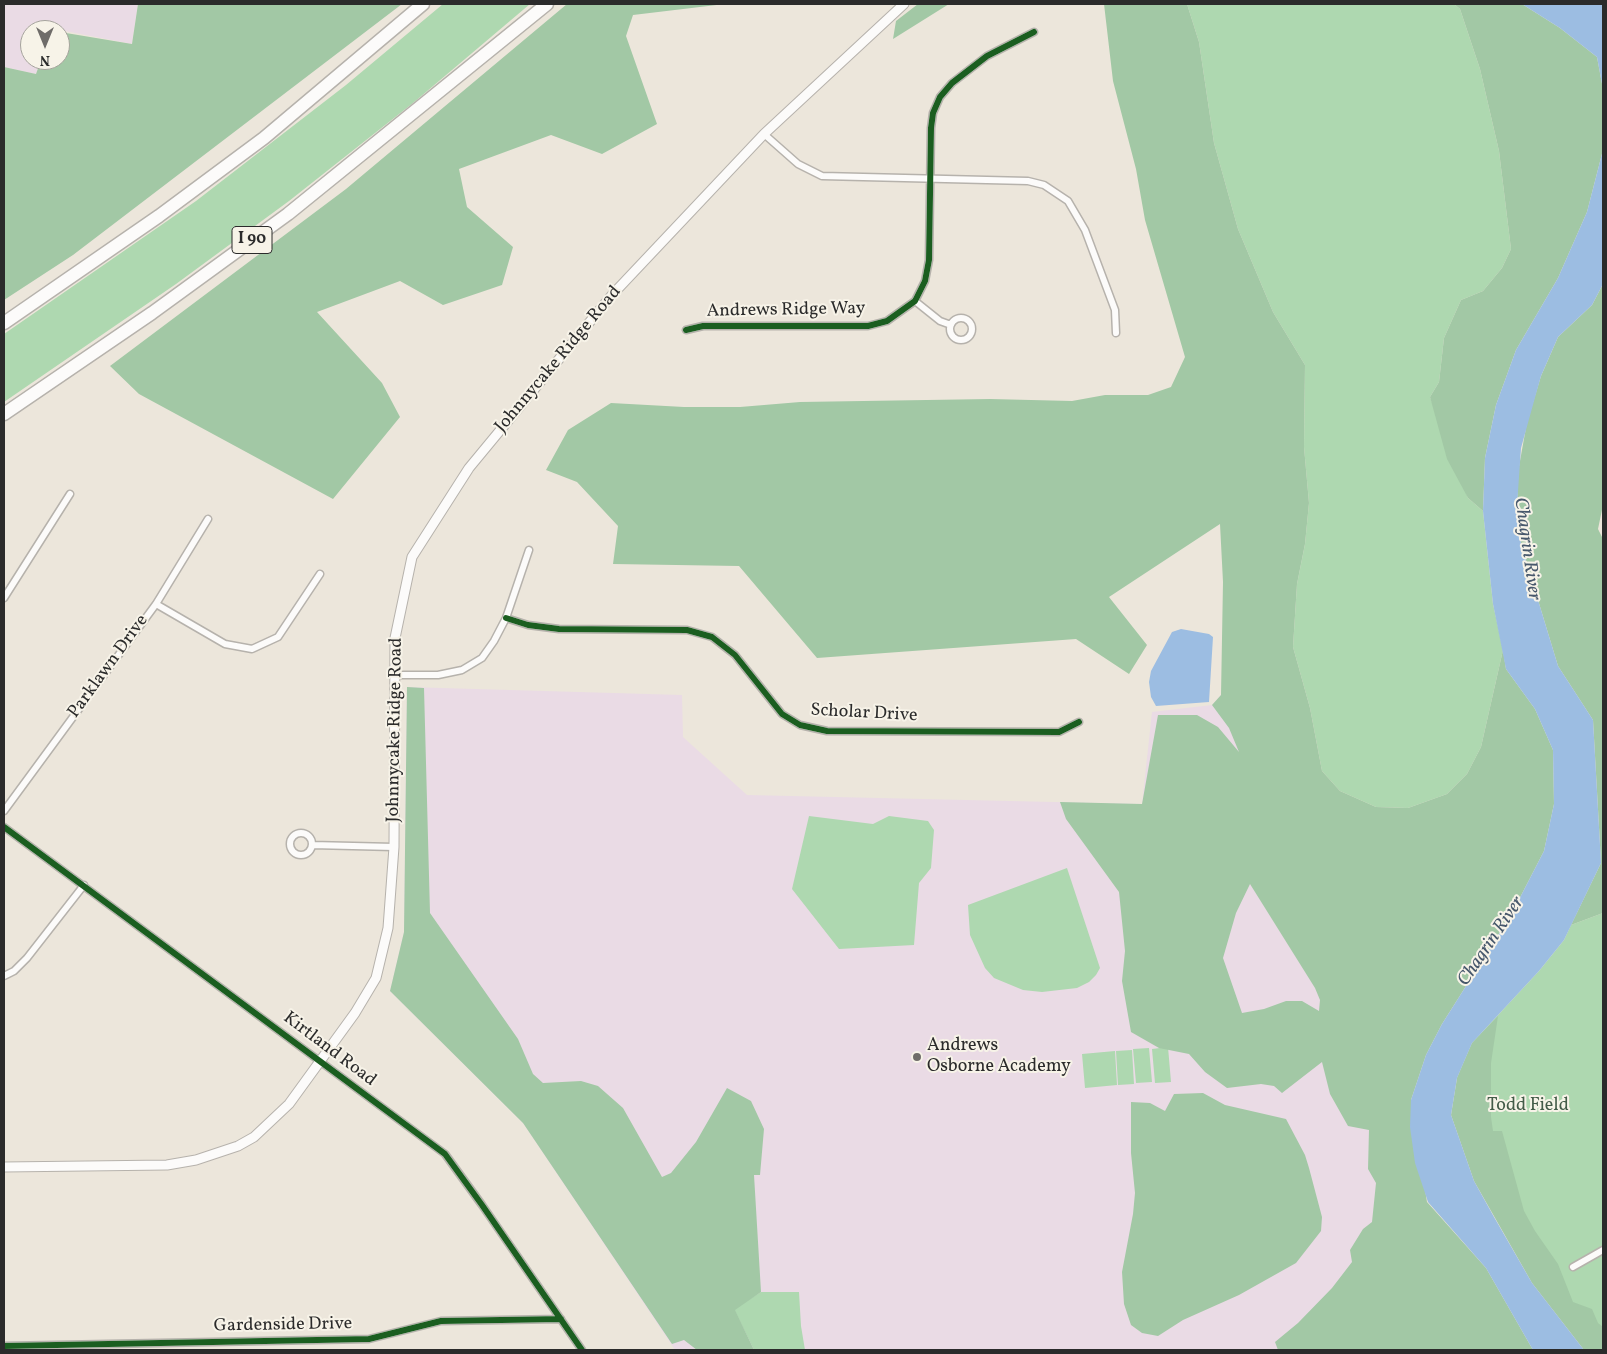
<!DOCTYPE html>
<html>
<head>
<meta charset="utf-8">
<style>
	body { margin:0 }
	#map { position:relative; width:1607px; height:1354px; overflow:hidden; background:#ece6db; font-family:Vollkorn,serif }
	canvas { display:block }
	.frame { position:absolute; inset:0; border:5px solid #2b2b2b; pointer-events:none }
	.north { position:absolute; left:20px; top:20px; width:50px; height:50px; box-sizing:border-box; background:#f7f3e8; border:1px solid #a5a39c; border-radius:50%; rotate:180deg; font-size:14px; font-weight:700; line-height:20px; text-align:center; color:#2b2b2b }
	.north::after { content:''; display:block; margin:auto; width:18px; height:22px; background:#6f6c69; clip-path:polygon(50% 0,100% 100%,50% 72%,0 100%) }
</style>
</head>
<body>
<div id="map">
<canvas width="1607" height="1354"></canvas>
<div class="frame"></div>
<div class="north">N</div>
</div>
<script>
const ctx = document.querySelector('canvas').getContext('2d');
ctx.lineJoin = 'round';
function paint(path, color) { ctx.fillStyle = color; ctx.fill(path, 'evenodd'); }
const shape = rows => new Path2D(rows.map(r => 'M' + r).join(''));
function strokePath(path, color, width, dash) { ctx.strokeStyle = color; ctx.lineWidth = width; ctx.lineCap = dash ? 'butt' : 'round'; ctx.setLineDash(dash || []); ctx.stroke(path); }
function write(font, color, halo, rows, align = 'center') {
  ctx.font = font + ' Vollkorn,serif'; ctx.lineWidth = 4; ctx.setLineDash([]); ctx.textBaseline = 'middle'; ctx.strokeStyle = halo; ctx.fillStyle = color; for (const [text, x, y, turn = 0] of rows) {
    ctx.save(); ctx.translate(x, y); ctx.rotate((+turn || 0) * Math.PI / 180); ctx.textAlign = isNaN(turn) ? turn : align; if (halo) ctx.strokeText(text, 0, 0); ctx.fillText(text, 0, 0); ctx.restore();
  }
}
paint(shape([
	[4,4,138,4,132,44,60,30,30,30,30,60,41,60,36,74,4,67],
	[1232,682,1303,811,1420,1350,675,1350,523,1123,390,991,404,932,407,687,682,695,683,737,747,795,1142,804,1152,712,1212,705]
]), '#eadbe5');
paint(shape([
	[443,4,530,4,413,103,289,201,176,284,4,402,4,334,196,201,346,85],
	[1187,4,1454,4,1460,9,1480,69,1499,151,1511,249,1502,268,1483,291,1461,300,1444,338,1439,382,1430,397,1468,498,1483,511,1493,604,1503,650,1481,747,1467,774,1447,794,1408,808,1376,807,1340,791,1322,771,1310,708,1293,647,1297,584,1305,544,1309,503,1304,447,1305,365,1273,312,1238,229,1214,143,1199,42],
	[809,816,873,824,889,816,928,821,934,830,931,868,919,883,914,945,839,949,792,889],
	[1067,868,1100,968,1096,975,1089,982,1077,988,1042,992,1023,990,994,978,985,968,970,935,968,905],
	[1603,913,1603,1350,1584,1350,1457,1078,1472,1043,1539,971,1564,940,1571,925],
	[1168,1047,1171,1082,1155,1083,1152,1049],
	[1149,1048,1152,1082,1136,1083,1133,1049],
	[1132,1050,1134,1084,1118,1085,1116,1051],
	[1115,1051,1117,1085,1085,1088,1082,1054],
	[761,1292,799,1292,801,1326,805,1350,754,1350,734,1309]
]), '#aed8b0');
paint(shape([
	[138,4,402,4,73,255,4,300,4,67,36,74,41,60,60,60,60,32,132,44],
	[567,4,725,4,633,15,626,36,657,124,602,154,551,135,459,169,467,207,513,247,502,285,443,305,400,281,317,312,382,383,400,417,333,499,139,394,110,366,346,189],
	[918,4,949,4,893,39,896,21],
	[1104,4,1187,4,1199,42,1214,143,1238,229,1273,312,1305,365,1304,447,1309,503,1305,544,1297,584,1293,647,1310,708,1322,771,1340,791,1376,807,1408,808,1447,794,1467,774,1481,747,1503,650,1506,669,1535,709,1553,750,1554,804,1544,851,1511,915,1442,1024,1426,1055,1411,1100,1427,1202,1486,1268,1533,1350,1278,1350,1275,1342,1298,1323,1332,1288,1352,1262,1350,1250,1363,1229,1372,1222,1376,1183,1368,1169,1369,1130,1348,1126,1330,1094,1322,1062,1282,1093,1274,1086,1261,1084,1227,1088,1205,1072,1189,1054,1159,1048,1131,1032,1122,981,1125,951,1119,892,1066,819,1060,802,1142,804,1158,715,1197,715,1218,727,1239,752,1229,728,1212,705,1221,695,1223,582,1220,524,1109,597,1147,645,1129,674,1076,639,817,658,739,566,613,564,618,526,577,482,546,470,568,430,611,403,684,407,740,407,800,402,990,399,1072,401,1105,395,1148,395,1171,387,1185,357,1145,220,1136,169,1113,81],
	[1250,884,1315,988,1320,1000,1319,1011,1302,1001,1286,1001,1264,1009,1242,1013,1223,958,1236,913],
	[1454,4,1522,4,1560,28,1597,57,1603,89,1603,150,1587,212,1558,278,1516,350,1496,405,1485,458,1483,511,1468,498,1447,459,1430,397,1439,382,1444,338,1461,300,1483,291,1502,268,1511,249,1499,151,1480,69,1460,9],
	[1603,284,1603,505,1598,529,1603,539,1603,913,1571,925,1601,863,1593,720,1558,666,1521,544,1517,506,1518,472,1527,422,1541,376,1558,337,1592,305],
	[407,687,424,688,430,913,518,1039,533,1074,543,1083,581,1081,598,1086,623,1108,662,1177,671,1173,696,1142,727,1088,751,1101,764,1129,760,1175,754,1175,761,1292,735,1310,754,1350,697,1350,684,1340,672,1344,523,1123,390,991,404,932],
	[1498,1016,1491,1063,1491,1117,1493,1131,1502,1131,1524,1211,1535,1231,1558,1264,1573,1302,1592,1309,1598,1323,1603,1327,1603,1350,1584,1350,1532,1283,1474,1181,1451,1115,1457,1078,1472,1043],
	[1203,1093,1225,1105,1286,1119,1305,1155,1309,1168,1322,1217,1321,1231,1296,1263,1239,1295,1183,1320,1158,1336,1142,1333,1131,1325,1124,1304,1122,1272,1133,1214,1135,1193,1131,1153,1131,1102,1150,1103,1165,1111,1174,1094]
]), '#a2c8a5');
paint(shape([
	[1522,4,1603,4,1603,89,1597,57,1560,28],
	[1603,150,1603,284,1592,305,1558,337,1541,376,1521,448,1517,506,1521,544,1558,666,1593,720,1601,863,1564,940,1539,971,1472,1043,1457,1078,1451,1115,1474,1181,1494,1217,1532,1283,1584,1350,1533,1350,1486,1268,1428,1202,1415,1163,1410,1127,1411,1100,1426,1055,1442,1024,1511,915,1544,851,1554,804,1553,750,1535,709,1506,669,1493,604,1483,511,1485,458,1496,405,1516,350,1558,278,1587,212],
	[1181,629,1209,634,1213,637,1209,702,1156,706,1151,697,1149,682,1151,671,1172,632]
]), '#9cbde2');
const minor = shape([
	[764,134,798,164,822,176,1028,181,1044,185,1068,201,1085,230,1115,310,1116,333],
	[915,301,940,321,951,325],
	'950 329a11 11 0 1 1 22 0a11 11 0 1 1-22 0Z',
	[686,330,703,326,868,326,887,321,915,301,925,281,929,260,931,128,933,113,940,97,952,83,987,56,1034,32],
	[4,598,70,494],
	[156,604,225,644,252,649,278,637,320,574],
	[506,618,528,625,559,629,687,630,712,637,735,655,782,714,800,725,827,731,1059,732,1079,722],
	[395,675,438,675,462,670,482,658,494,641,506,618,529,550],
	[4,811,156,604,208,519],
	[4,827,445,1154,482,1205,582,1350],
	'290 844a11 11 0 1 1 22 0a11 11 0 1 1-22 0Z',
	[312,845,394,847],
	[4,976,14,971,27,958,84,885],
	[1573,1267,1603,1250],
	[4,1346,369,1339,441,1321,561,1319]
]);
const secondary = shape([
	[4,1167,167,1165,196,1160,238,1146,254,1137,289,1104,355,1013,376,978,388,928,394,847,395,638,412,557,469,468,612,295,764,134,904,4]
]);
const motorway = shape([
	[4,323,159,216,264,138,423,4],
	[4,414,152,313,288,214,547,4]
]);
strokePath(minor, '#b6b2ac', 9);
strokePath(secondary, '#b6b2ac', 11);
strokePath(motorway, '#b6b2ac', 15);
strokePath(minor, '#fcfbfa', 6);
strokePath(secondary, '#fcfbfa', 9);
strokePath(motorway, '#fcfbfa', 12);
strokePath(shape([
	[686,330,703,326,868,326,887,321,915,301,925,281,929,260,931,128,933,113,940,97,952,83,987,56,1034,32],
	[506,618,528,625,559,629,687,630,712,637,735,655,782,714,800,725,827,731,1059,732,1079,722],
	[4,827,445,1154,482,1205,582,1350],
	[4,1346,369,1339,441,1321,561,1319]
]), '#1b5e20', 6);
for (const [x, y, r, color] of [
	[917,1057,5,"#6f6c69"]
]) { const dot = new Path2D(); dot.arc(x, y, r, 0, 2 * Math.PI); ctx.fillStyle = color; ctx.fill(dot); strokePath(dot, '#f7f3e8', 2); }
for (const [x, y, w] of [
	[252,240,40]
]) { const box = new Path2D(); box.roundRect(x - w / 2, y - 13.5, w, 27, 4); ctx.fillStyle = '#f7f3e8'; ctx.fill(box); strokePath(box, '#2b2b2b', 1); }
write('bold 16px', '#2b2b2b', null, [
	["I 90",252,240]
]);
write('18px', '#2b2b2b', '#f7f3e8', [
	["Andrews Ridge Way",786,311,-1],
	["Johnnycake Ridge Road",559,360,-50],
	["Parklawn Drive",109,667,-54],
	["Scholar Drive",864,714,3],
	["Johnnycake Ridge Road",396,730,-89],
	["Kirtland Road",329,1050,37],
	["Gardenside Drive",283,1326,-1]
]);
write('18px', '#2b2b2b', '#f7f3e8', [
	["Andrews",927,1047],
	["Osborne Academy",927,1068]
], 'left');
write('18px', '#435b48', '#f7f3e8', [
	["Todd Field",1528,1107]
]);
write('italic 19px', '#47586c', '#f7f3e8', [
	["Chagrin River",1526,549,82],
	["Chagrin River",1492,942,-56]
]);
</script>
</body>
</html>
